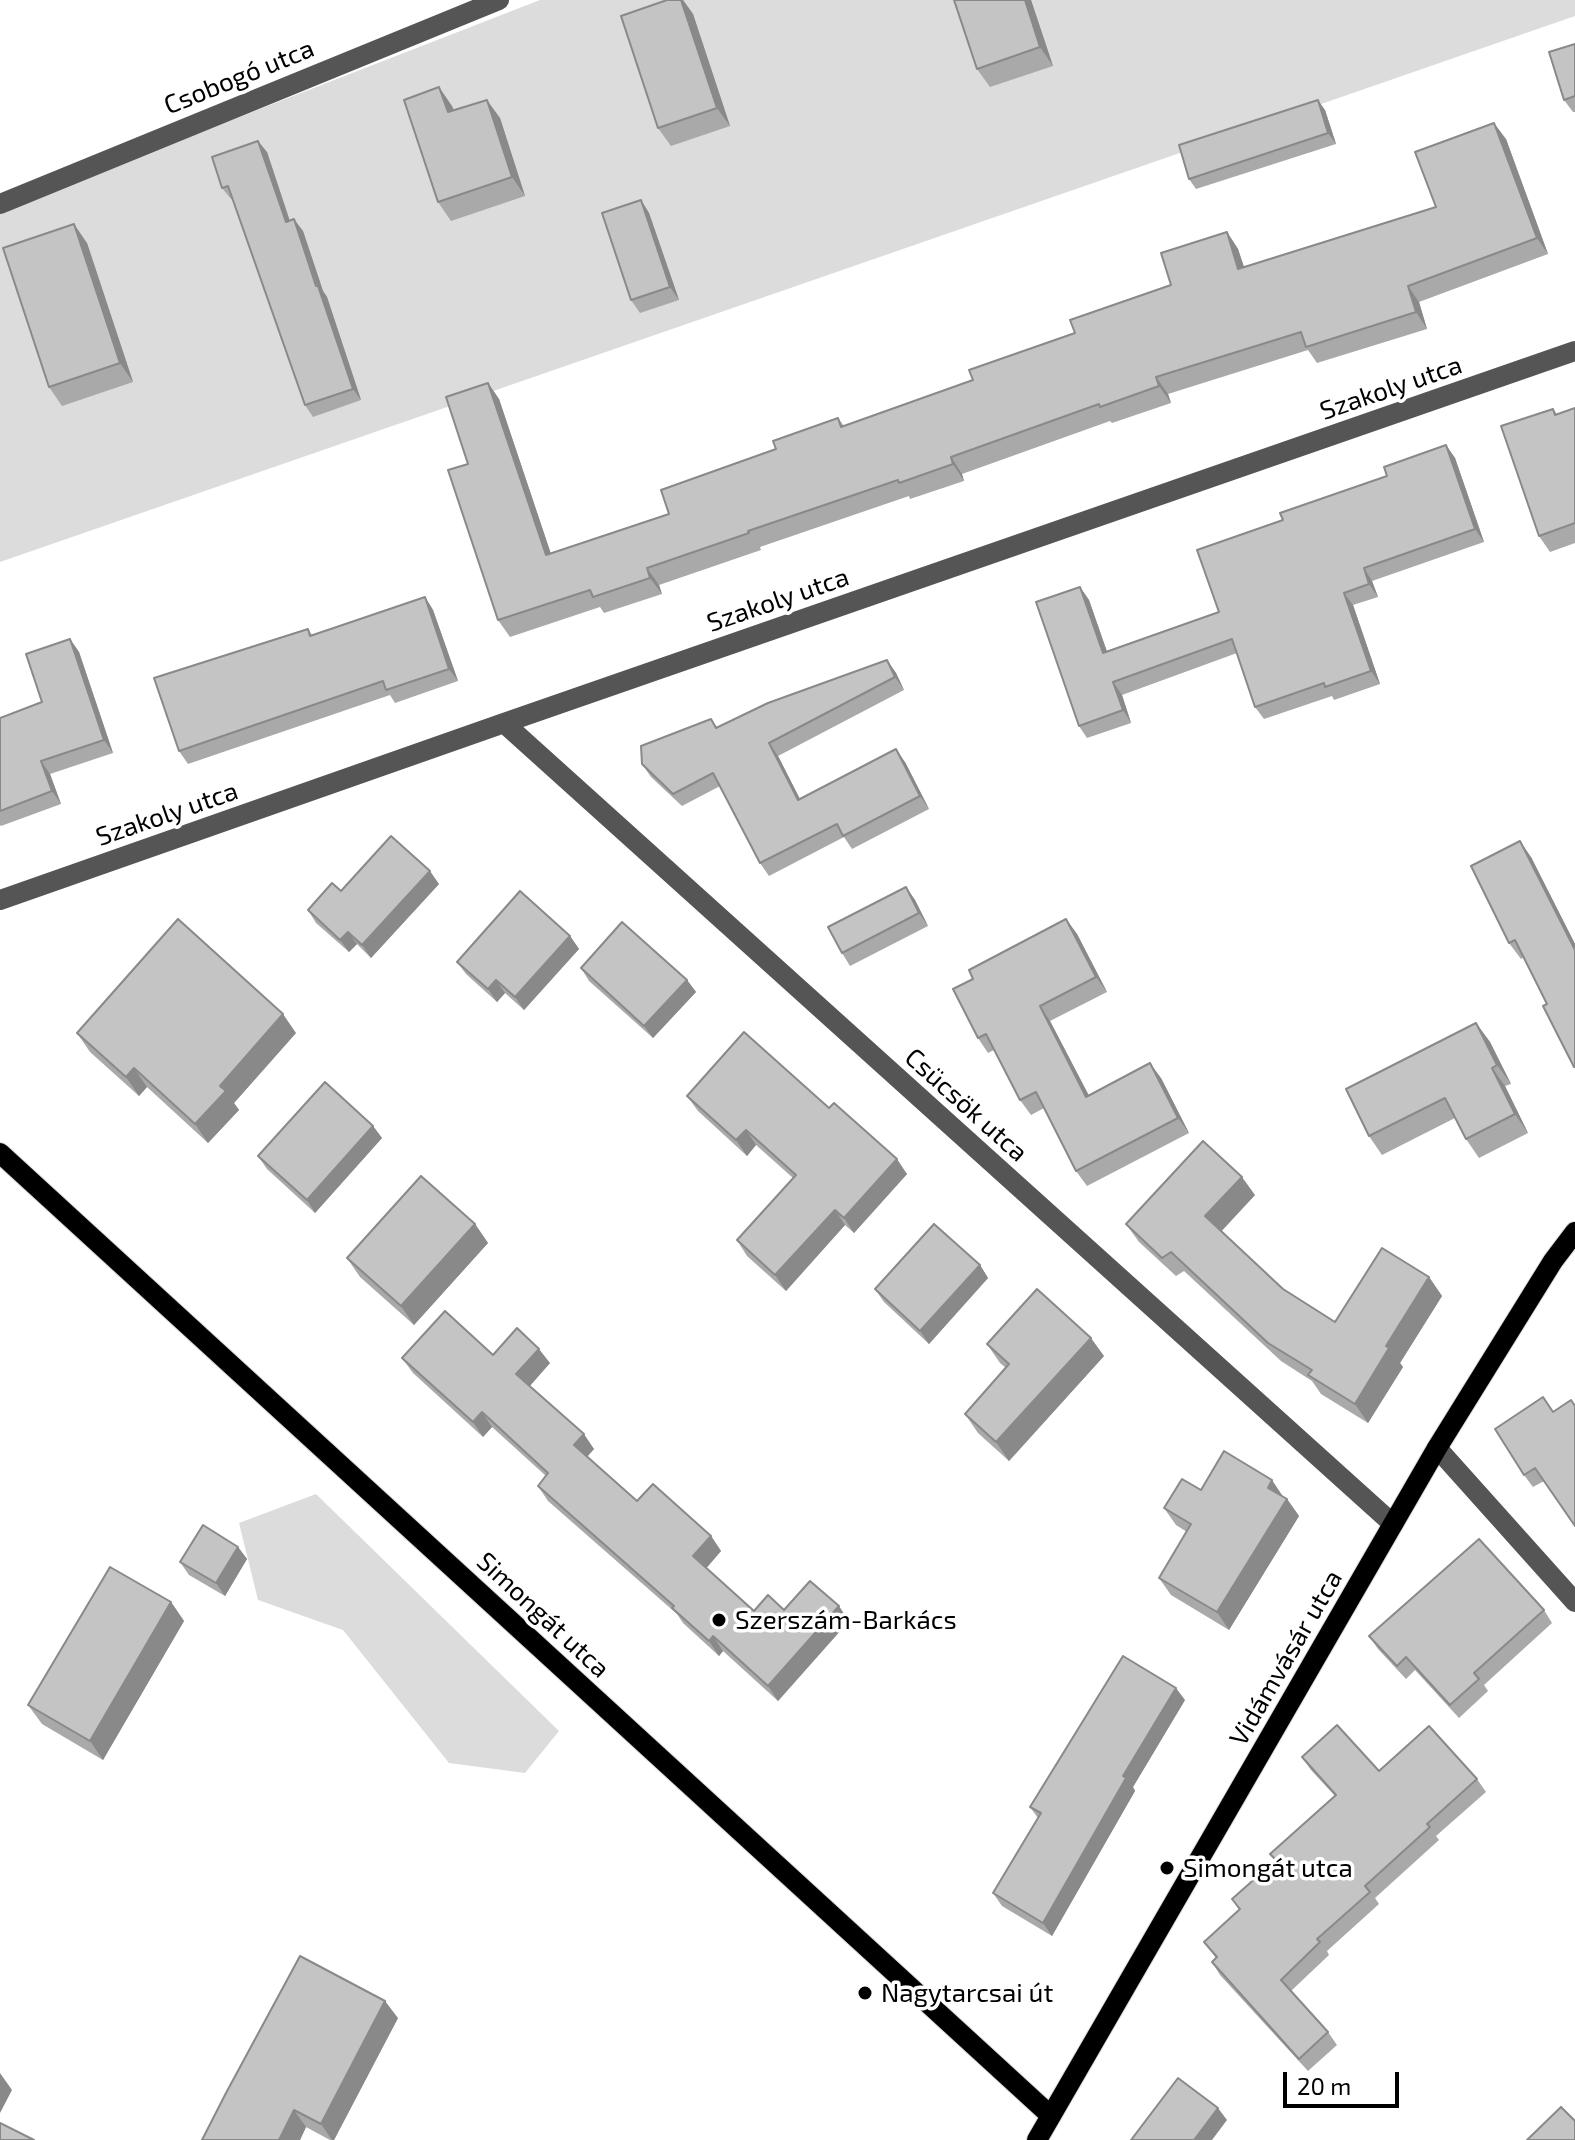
<!DOCTYPE html>
<html>
<head>
<meta charset="utf-8">
<style>
	body { margin:0 }
	#map { position:relative; width:1575px; height:2140px; overflow:hidden; background:#fff; font-family:"Exo 2",sans-serif }
	canvas { display:block }
	.scale { position:absolute; left:1283px; top:2072px; width:116px; height:36px; box-sizing:border-box; border:4px solid #000; border-top:0; padding-left:10px; font-size:24px; line-height:28px; white-space:nowrap; color:#000; -webkit-text-stroke:6px #fff; paint-order:stroke }
</style>
</head>
<body>
<div id="map">
<canvas width="1575" height="2140"></canvas>
<div class="scale">20 m</div>
</div>
<script>
const ctx = document.querySelector('canvas').getContext('2d');
ctx.lineJoin = 'round';
function paint(path, color) { ctx.fillStyle = color; ctx.fill(path, 'evenodd'); }
const shape = rows => new Path2D(rows.map(r => 'M' + r).join(''));
function strokePath(path, color, width, dash) { ctx.strokeStyle = color; ctx.lineWidth = width; ctx.lineCap = dash ? 'butt' : 'round'; ctx.setLineDash(dash || []); ctx.stroke(path); }
function write(font, color, halo, rows, align = 'center') {
  ctx.font = font + ' "Exo 2",sans-serif'; ctx.lineWidth = 7; ctx.setLineDash([]); ctx.textBaseline = 'middle'; ctx.strokeStyle = halo; ctx.fillStyle = color; for (const [text, x, y, turn = 0] of rows) {
    ctx.save(); ctx.translate(x, y); ctx.rotate((+turn || 0) * Math.PI / 180); ctx.textAlign = isNaN(turn) ? turn : align; if (halo) ctx.strokeText(text, 0, 0); ctx.fillText(text, 0, 0); ctx.restore();
  }
}
paint(shape([
	[540,0,1575,0,1575,16,0,562,0,210],
	[316,1494,559,1731,525,1773,449,1763,343,1630,258,1600,239,1523]
]), '#dcdcdc');
const major = shape([
	[0,1153,1051,2116],
	[1037,2140,1437,1448,1553,1261,1575,1232]
]);
strokePath(major, '#dbdbdb', 22);
strokePath(shape([
	[0,204,499,0],
	[504,723,1393,1524],
	[0,900,504,723,1575,351],
	[1437,1448,1575,1602]
]), '#555', 20);
strokePath(major, '#000', 20);
paint(shape([
	[667,0,683,0,693,14,730,126,671,146,658,128],
	[1031,0,1053,66,990,87,977,69],
	[1575,44,1575,112,1573,112,1564,100],
	[452,106,454,110,500,118,525,196,451,221,438,202],
	[1325,110,1336,144,1196,189,1189,179],
	[1506,139,1548,254,1419,302,1427,329,1317,363,1308,350,1168,394,1171,403,1112,423,1110,421,962,474,964,481,910,499,909,496,760,547,761,550,659,585,662,594,604,613,600,607,510,637,498,620,468,464,488,383,499,399,551,554,669,514,776,449,838,418,844,426,973,380,1075,333,1171,285,1227,232,1238,249,1244,267,1436,207],
	[267,152,290,221,303,231,323,291,327,297,361,400,313,417,305,405,233,199,231,199,222,188],
	[641,200,649,213,679,300,640,313,631,300],
	[87,243,133,382,62,406,49,387],
	[1575,408,1575,543,1550,552,1539,536,1553,409,1557,414],
	[1446,445,1455,458,1484,542,1372,581,1378,597,1353,605,1380,684,1334,700,1332,696,1264,719,1255,707,1237,653,1122,695,1131,723,1087,738,1079,726,1080,587,1089,600,1107,652,1219,612,1283,520,1387,476],
	[425,597,433,610,458,681,395,703,390,695,188,764,179,751,308,629,312,635],
	[70,639,79,652,113,753,50,774,61,804,1,826,0,825,0,718,42,702],
	[887,660,896,673,904,690,778,756,800,799,905,762,929,809,852,849,844,837,769,876,760,863,720,786,682,806,651,777,642,764,711,719,717,727],
	[1531,857,1575,944,1575,1069,1543,1006,1547,1004,1524,957,1521,959,1509,943],
	[439,884,371,958,357,944,349,952,316,923,308,910],
	[906,887,915,900,928,926,850,966,842,953],
	[1066,919,1077,934,1107,992,1050,1021,1089,1096,1161,1078,1189,1133,1087,1186,1076,1171,1044,1108,1031,1115,1020,1100,994,1050,988,1053,978,1038,973,979],
	[570,936,579,949,524,1010,505,993,497,1002,466,974,457,962],
	[581,968,687,980,696,992,653,1038,589,981],
	[1476,1023,1490,1042,1511,1084,1505,1086,1528,1133,1479,1158,1466,1139,1455,1118,1382,1155,1369,1136],
	[77,1033,296,1033,234,1103,239,1110,208,1143,147,1087,139,1096,90,1052],
	[687,1096,829,1108,907,1174,854,1233,845,1225,786,1291,747,1256,737,1240,793,1178,756,1145,747,1156,698,1111],
	[373,1126,382,1138,315,1213,267,1169,258,1156],
	[1255,1195,1221,1231,1283,1289,1335,1322,1429,1277,1442,1296,1400,1363,1403,1367,1368,1423,1321,1394,1312,1381,1281,1361,1184,1271,1176,1276,1139,1242,1126,1224],
	[475,1224,488,1243,414,1325,360,1277,347,1258],
	[980,1265,988,1278,929,1344,884,1302,875,1289],
	[987,1344,1104,1356,1009,1461,978,1433,965,1414,1006,1368,1000,1363],
	[493,1355,550,1363,530,1386,594,1449,587,1457,637,1501,711,1536,721,1551,706,1568,754,1611,784,1610,849,1621,778,1701,723,1651,719,1656,683,1623,677,1614,548,1501,538,1486,546,1476,492,1427,483,1437,413,1373,402,1358],
	[1575,1406,1575,1527,1544,1481,1533,1487,1524,1475,1553,1412],
	[1201,1490,1284,1497,1287,1499,1299,1516,1229,1630,1171,1595,1159,1578,1187,1532,1176,1525,1164,1508],
	[238,1547,247,1559,225,1596,189,1575,180,1562],
	[171,1602,184,1621,103,1760,42,1724,28,1705],
	[1544,1610,1552,1623,1484,1685,1488,1691,1459,1718,1415,1670,1406,1679,1378,1649,1369,1636],
	[1185,1700,1133,1787,1135,1791,1052,1936,1002,1906,993,1893,1038,1818,1030,1807],
	[1302,1757,1379,1771,1477,1779,1486,1792,1436,1836,1439,1840,1375,1898,1379,1904,1327,1951,1329,1955,1291,1991,1328,2032,1337,2045,1308,2071,1220,1975,1212,1962,1216,1958,1204,1942,1239,1910,1232,1899,1275,1861,1270,1854,1335,1796,1311,1770],
	[398,2018,334,2140,330,2140,306,2127,300,2140,202,2140]
]), '#a9a9a9');
paint(shape([
	[681,0,683,0,693,14,730,126,717,108],
	[1025,0,1031,0,1053,66,1040,47],
	[439,87,452,106,461,131,448,112],
	[487,100,500,118,525,196,512,177],
	[1318,100,1325,110,1336,144,1328,133],
	[1494,123,1506,139,1548,254,1537,238],
	[258,141,267,152,294,234,286,222],
	[641,200,649,213,679,300,670,287],
	[294,219,303,231,323,291,327,297,361,400,353,389],
	[74,224,87,243,133,382,120,363],
	[1227,232,1238,249,1250,285,1238,269],
	[1408,286,1419,302,1427,329,1416,312],
	[1156,377,1168,394,1171,403,1159,386],
	[488,383,499,399,557,572,546,555],
	[1446,445,1455,458,1484,542,1475,529],
	[951,457,962,474,964,481,953,464],
	[647,568,659,585,662,594,650,578],
	[1364,568,1372,581,1378,597,1369,584],
	[1080,587,1089,600,1112,666,1103,653],
	[1344,593,1353,605,1380,684,1371,671],
	[425,597,433,610,458,681,449,669],
	[70,639,79,652,113,753,104,740],
	[887,660,896,673,904,690,895,677],
	[1113,682,1122,695,1131,723,1123,710],
	[769,743,778,756,807,813,798,800],
	[896,749,905,762,929,809,920,796],
	[41,761,50,774,61,804,52,791],
	[1520,841,1531,857,1575,944,1575,950],
	[430,871,439,884,371,958,362,945],
	[906,887,915,900,928,926,919,913],
	[1066,919,1077,934,1107,992,1096,977],
	[348,932,357,944,349,952,340,940],
	[570,936,579,949,524,1010,515,997],
	[496,980,505,993,497,1002,488,989],
	[687,980,696,992,653,1038,644,1026],
	[1040,1006,1050,1021,1097,1111,1086,1097],
	[283,1014,296,1033,234,1103,239,1110,208,1143,195,1124,220,1086],
	[1476,1023,1490,1042,1511,1084,1497,1065],
	[1150,1063,1161,1078,1189,1133,1178,1118],
	[134,1068,147,1087,139,1096,126,1077],
	[1492,1068,1505,1086,1528,1133,1515,1114],
	[373,1126,382,1138,315,1213,307,1200],
	[746,1130,756,1145,747,1156,736,1140],
	[897,1159,907,1174,854,1233,844,1218],
	[1242,1177,1255,1195,1218,1235,1205,1216],
	[835,1210,845,1225,786,1291,775,1275],
	[475,1224,488,1243,414,1325,401,1306],
	[980,1265,988,1278,929,1344,920,1331],
	[1429,1277,1442,1296,1400,1363,1403,1367,1368,1423,1355,1404,1386,1346],
	[1091,1338,1104,1356,1009,1461,996,1442],
	[539,1349,550,1363,527,1389,516,1374],
	[482,1412,492,1427,483,1437,473,1422],
	[584,1434,594,1449,584,1460,574,1445],
	[1272,1480,1284,1498,1268,1488],
	[1287,1499,1299,1516,1229,1630,1217,1612],
	[711,1536,721,1551,704,1571,693,1556],
	[238,1547,247,1559,225,1596,216,1583],
	[171,1602,184,1621,103,1760,90,1741],
	[839,1606,849,1621,778,1701,768,1686],
	[713,1636,723,1651,719,1656,709,1641],
	[1176,1688,1185,1700,1133,1787,1135,1791,1052,1936,1043,1923,1123,1776],
	[385,2001,398,2018,334,2140,332,2140,321,2124],
	[0,2073,12,2090,0,2113],
	[1218,2108,1227,2120,1212,2140,1194,2140],
	[294,2110,306,2127,300,2140,279,2140]
]), '#898989');
const building = shape([
	[667,0,681,0,717,108,658,128,621,16,667,0],
	[954,0,1025,0,1040,47,977,69,954,0],
	[1575,44,1575,96,1564,100,1549,52,1575,44],
	[439,87,448,112,487,100,512,177,438,202,404,100,439,87],
	[1318,100,1328,133,1189,179,1179,145,1318,100],
	[1494,123,1537,238,1408,286,1416,312,1306,347,1301,332,1156,377,1159,386,1100,407,1099,404,951,457,953,464,899,483,898,480,748,531,749,533,647,568,650,578,593,597,590,590,498,620,448,470,468,464,446,397,488,383,546,555,669,514,661,490,776,449,773,441,838,418,841,427,973,380,969,370,1075,333,1070,320,1171,285,1161,253,1227,232,1238,269,1436,207,1415,152,1494,123],
	[258,141,286,222,294,219,316,286,318,286,353,389,305,405,228,186,222,188,212,157,258,141],
	[641,200,670,287,631,300,602,213,641,200],
	[74,224,120,363,49,387,3,248,74,224],
	[1575,408,1575,523,1539,536,1501,426,1553,409,1555,415,1575,408],
	[1446,445,1475,529,1364,568,1369,584,1344,593,1371,671,1325,687,1324,683,1255,707,1232,639,1113,682,1123,710,1079,726,1036,602,1080,587,1103,653,1219,612,1197,550,1283,520,1280,513,1387,476,1384,467,1446,445],
	[425,597,449,669,386,690,383,681,179,751,154,678,308,629,310,636,425,597],
	[70,639,104,740,41,761,52,791,0,811,0,718,42,702,26,654,70,639],
	[887,660,895,677,769,743,798,800,896,749,920,796,843,836,837,824,760,863,713,773,673,794,642,764,641,746,711,719,716,728,768,703,887,660],
	[391,836,430,871,362,945,348,932,340,940,308,910,332,883,341,891,391,836],
	[1520,841,1575,950,1575,1067,1574,1067,1543,1006,1547,1004,1515,940,1509,943,1471,866,1520,841],
	[906,887,919,913,842,953,828,927,906,887],
	[520,891,570,936,515,997,496,980,488,989,457,962,520,891],
	[178,919,283,1014,220,1086,226,1091,195,1124,134,1068,126,1077,77,1033,178,919],
	[1066,919,1096,977,1040,1006,1086,1097,1150,1063,1178,1118,1076,1171,1036,1092,1020,1100,986,1034,978,1038,953,989,973,979,969,970,1066,919],
	[622,922,687,980,644,1026,581,968,622,922],
	[1476,1023,1497,1065,1492,1068,1515,1114,1466,1139,1445,1098,1369,1136,1346,1089,1476,1023],
	[744,1032,829,1108,834,1103,897,1159,844,1218,835,1210,775,1275,737,1240,796,1175,746,1130,736,1140,687,1096,744,1032],
	[325,1082,373,1126,307,1200,258,1156,325,1082],
	[1203,1141,1242,1177,1205,1216,1283,1289,1335,1322,1382,1248,1429,1277,1386,1346,1389,1348,1355,1404,1308,1375,1312,1370,1268,1343,1171,1252,1162,1258,1126,1224,1203,1141],
	[421,1176,475,1224,401,1306,347,1258,421,1176],
	[934,1224,980,1265,920,1331,875,1289,934,1224],
	[1037,1289,1091,1338,996,1442,965,1414,1009,1364,987,1344,1037,1289],
	[445,1311,493,1355,517,1328,539,1349,516,1374,584,1434,574,1445,637,1501,653,1484,711,1536,693,1556,754,1611,768,1595,784,1610,810,1581,839,1606,768,1686,713,1636,709,1641,672,1608,674,1606,538,1486,548,1473,482,1412,473,1422,402,1358,445,1311],
	[1543,1397,1553,1412,1571,1400,1575,1406,1575,1526,1535,1468,1524,1475,1495,1429,1543,1397],
	[1224,1451,1272,1480,1268,1488,1287,1499,1217,1612,1159,1578,1191,1524,1164,1508,1182,1479,1201,1490,1224,1451],
	[203,1525,238,1547,216,1583,180,1562,203,1525],
	[1479,1539,1544,1610,1474,1673,1479,1679,1450,1705,1406,1657,1397,1666,1369,1636,1479,1539],
	[110,1567,171,1602,90,1741,28,1705,110,1567],
	[1123,1656,1176,1688,1123,1776,1126,1778,1043,1923,993,1893,1041,1813,1030,1807,1123,1656],
	[1337,1725,1379,1771,1429,1726,1477,1779,1427,1824,1430,1827,1365,1886,1370,1892,1317,1939,1320,1942,1281,1980,1328,2032,1299,2059,1212,1962,1217,1957,1204,1942,1240,1909,1232,1899,1276,1860,1270,1854,1336,1795,1302,1757,1337,1725],
	[300,1956,385,2001,321,2124,294,2110,279,2140,202,2140,226,2093,300,1956],
	[1178,2078,1218,2108,1194,2140,1131,2140,1178,2078],
	[1561,2107,1575,2121,1575,2140,1527,2140,1561,2107],
	[0,2123,34,2140,0,2140,0,2123]
]);
paint(building, '#c4c4c4');
strokePath(building, '#898989', 2);
for (const [x, y, r, color] of [
	[719,1620,8,"#000"],
	[1167,1868,8,"#000"],
	[865,1993,8,"#000"]
]) { const dot = new Path2D(); dot.arc(x, y, r, 0, 2 * Math.PI); ctx.fillStyle = color; ctx.fill(dot); strokePath(dot, '#fff', 3); }
write('26px', '#000', '#fff', [
	["Csobogó utca",239,77,-22],
	["Szakoly utca",1391,388,-19],
	["Szakoly utca",778,600,-19],
	["Szakoly utca",167,814,-19],
	["Csücsök utca",966,1105,42],
	["Simongát utca",543,1615,43],
	["Vidámvásár utca",1286,1658,-60]
]);
write('26px', '#000', '#fff', [
	["Szerszám-Barkács",735,1620],
	["Simongát utca",1183,1868],
	["Nagytarcsai út",881,1993]
], 'left');
</script>
</body>
</html>
